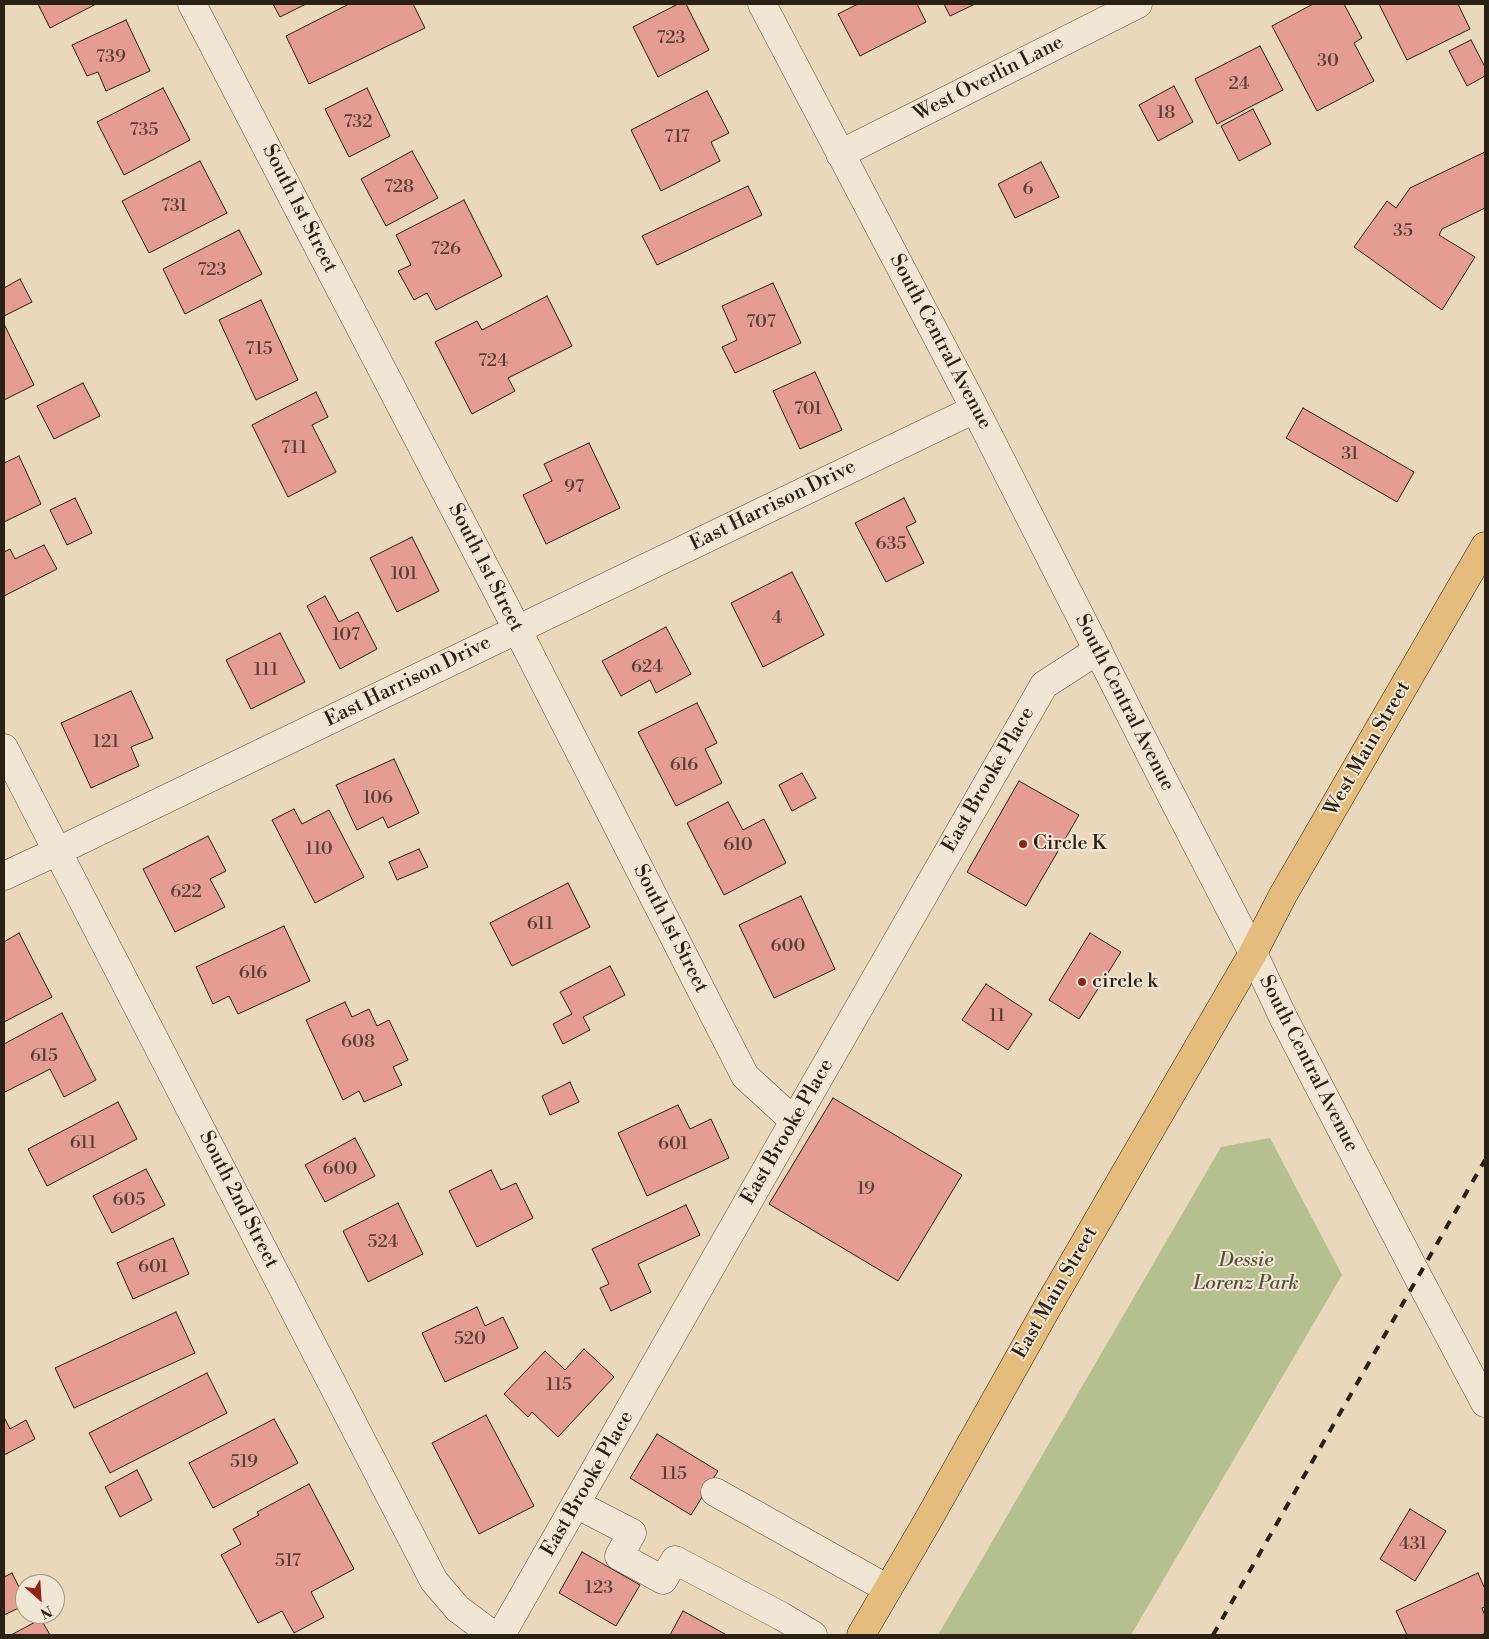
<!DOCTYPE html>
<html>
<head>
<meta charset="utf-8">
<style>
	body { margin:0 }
	#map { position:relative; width:1489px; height:1639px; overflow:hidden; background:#e9d8bb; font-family:"Libre Bodoni",serif }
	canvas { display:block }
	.frame { position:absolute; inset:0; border:5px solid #2a2014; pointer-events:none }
	.north { position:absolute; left:15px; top:1574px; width:50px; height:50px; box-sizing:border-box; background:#f1e6d3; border:1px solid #a19787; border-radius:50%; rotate:154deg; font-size:14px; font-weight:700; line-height:20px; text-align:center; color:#2a2014 }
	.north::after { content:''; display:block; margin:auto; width:18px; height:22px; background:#8f2418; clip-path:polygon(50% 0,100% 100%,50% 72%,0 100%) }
</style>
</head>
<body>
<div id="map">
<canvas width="1489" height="1639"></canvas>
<div class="frame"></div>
<div class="north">N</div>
</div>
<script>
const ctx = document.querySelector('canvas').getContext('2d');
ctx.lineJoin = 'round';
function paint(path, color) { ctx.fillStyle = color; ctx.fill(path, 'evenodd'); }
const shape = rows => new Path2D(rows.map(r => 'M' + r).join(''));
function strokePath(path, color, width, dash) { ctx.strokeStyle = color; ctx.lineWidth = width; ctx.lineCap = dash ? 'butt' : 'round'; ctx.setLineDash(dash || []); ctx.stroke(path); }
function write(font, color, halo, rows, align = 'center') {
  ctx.font = font + ' "Libre Bodoni",serif'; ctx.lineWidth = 4; ctx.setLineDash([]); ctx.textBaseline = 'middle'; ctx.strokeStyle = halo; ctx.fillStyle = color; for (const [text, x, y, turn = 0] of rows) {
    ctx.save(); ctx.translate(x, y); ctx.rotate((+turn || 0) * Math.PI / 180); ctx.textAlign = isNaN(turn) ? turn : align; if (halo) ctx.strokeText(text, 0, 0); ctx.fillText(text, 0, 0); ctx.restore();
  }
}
paint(shape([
	[1270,1138,1342,1275,1131,1635,938,1635,1221,1147]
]), '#b6bf90');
const building = shape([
	[38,4,96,4,50,28,38,4],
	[273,4,306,4,280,17,273,4],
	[349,4,413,4,425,28,309,84,286,36,349,4],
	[678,4,686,4,709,50,658,77,633,27,678,4],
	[858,4,917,4,926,22,860,56,838,14,858,4],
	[944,4,975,4,950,16,944,4],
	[1313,4,1344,4,1362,38,1354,43,1374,81,1317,111,1272,26,1313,4],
	[1379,4,1458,4,1470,29,1407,60,1379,4],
	[126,20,150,71,106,91,98,72,87,76,72,45,126,20],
	[1471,40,1485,67,1485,76,1467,86,1449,51,1471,40],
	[1260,46,1283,90,1217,124,1195,79,1260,46],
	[1174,86,1193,122,1158,141,1139,105,1174,86],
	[163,88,190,140,124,175,97,122,163,88],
	[367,88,390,136,349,157,325,109,367,88],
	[707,91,729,133,711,142,720,161,661,191,631,130,707,91],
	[1253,109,1271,144,1239,161,1221,126,1253,109],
	[412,151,438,198,386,226,361,179,412,151],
	[1485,152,1485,208,1442,229,1439,235,1475,257,1442,310,1354,247,1387,201,1396,208,1410,188,1485,152],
	[200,161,227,213,149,253,122,201,200,161],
	[1041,162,1059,197,1015,218,998,184,1041,162],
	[748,186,762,215,657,265,642,236,748,186],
	[464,200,502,276,436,310,427,293,414,300,398,271,411,265,396,235,464,200],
	[239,230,262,274,185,314,163,269,239,230],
	[20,279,32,302,4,316,4,288,20,279],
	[773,283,801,343,735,373,722,347,737,340,722,306,773,283],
	[547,296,572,346,508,378,515,391,472,414,435,342,477,321,482,330,547,296],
	[261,300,298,380,256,400,219,320,261,300],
	[5,326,34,385,4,400,4,327,5,326],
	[815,372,842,430,800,449,773,391,815,372],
	[83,383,100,416,54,439,37,406,83,383],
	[316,392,328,417,312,425,336,472,288,497,252,425,316,392],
	[1303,408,1414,472,1397,502,1286,438,1303,408],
	[589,443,620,508,546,544,523,495,552,481,544,464,589,443],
	[19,456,41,504,4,522,4,463,19,456],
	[75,498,92,533,67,545,50,510,75,498],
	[904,498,916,522,906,527,924,563,886,582,855,523,904,498],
	[412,537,439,591,397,612,370,558,412,537],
	[44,545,57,569,4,596,4,552,10,549,15,559,44,545],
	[792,572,824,635,763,667,731,603,792,572],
	[325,596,339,622,358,612,377,649,340,669,307,606,325,596],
	[666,627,691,674,656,693,650,680,621,696,602,661,666,627],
	[280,633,305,682,251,709,226,660,280,633],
	[131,691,153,738,131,747,139,766,91,788,61,723,131,691],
	[697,703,717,743,705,749,722,783,676,806,638,732,697,703],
	[394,759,419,813,388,828,383,817,357,830,336,785,394,759],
	[802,773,816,798,792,811,779,785,802,773],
	[1019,781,1079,815,1026,906,967,872,1019,781],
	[728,802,743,830,764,819,786,863,724,895,687,823,728,802],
	[294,809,302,824,329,810,364,877,315,903,272,820,294,809],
	[208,836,226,871,210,879,225,907,175,932,143,869,208,836],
	[419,849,428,867,397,880,389,862,419,849],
	[568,883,590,927,512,966,490,923,568,883],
	[801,896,835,969,774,998,739,925,801,896],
	[284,926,310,981,238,1014,229,996,213,1004,196,967,284,926],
	[19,933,52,997,4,1022,4,942,19,933],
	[1090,933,1121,952,1079,1019,1049,1000,1090,933],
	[610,966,625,995,583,1017,590,1030,563,1044,553,1024,572,1014,560,992,610,966],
	[986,984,1032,1014,1008,1050,962,1020,986,984],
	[345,1002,352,1017,369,1009,377,1026,389,1020,408,1060,393,1067,402,1085,364,1102,359,1091,343,1100,306,1020,345,1002],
	[62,1013,96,1080,64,1097,50,1069,5,1092,4,1089,4,1044,62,1013],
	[570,1082,579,1102,550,1115,542,1096,570,1082],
	[833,1098,962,1175,898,1281,769,1204,833,1098],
	[118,1102,137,1139,47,1186,28,1149,118,1102],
	[678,1105,690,1129,711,1119,729,1158,647,1196,618,1133,678,1105],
	[355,1138,375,1176,325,1202,305,1165,355,1138],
	[146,1169,165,1205,112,1233,93,1196,146,1169],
	[491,1170,501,1190,516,1183,533,1218,477,1247,449,1191,491,1170],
	[398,1203,423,1254,368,1282,343,1231,398,1203],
	[686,1205,700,1235,638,1264,651,1292,611,1311,600,1288,609,1284,592,1249,686,1205],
	[173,1238,189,1274,133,1299,117,1263,173,1238],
	[477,1307,485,1326,503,1317,518,1348,445,1382,422,1333,477,1307],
	[176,1312,195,1353,74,1408,55,1368,176,1312],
	[584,1349,614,1377,558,1437,532,1412,528,1417,504,1394,545,1351,565,1370,584,1349],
	[207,1373,227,1413,110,1473,89,1433,207,1373],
	[486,1415,534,1506,479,1534,432,1443,486,1415],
	[4,1417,10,1429,26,1420,35,1439,4,1455,4,1417],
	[274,1419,298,1463,213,1508,189,1463,274,1419],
	[657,1434,718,1471,691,1515,630,1478,657,1434],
	[137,1470,152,1500,120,1517,105,1487,137,1470],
	[309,1484,354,1569,311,1592,324,1617,294,1633,282,1611,258,1623,221,1555,241,1544,233,1529,259,1515,257,1512,309,1484],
	[1410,1509,1446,1531,1415,1581,1380,1559,1410,1509],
	[582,1552,640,1585,616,1626,559,1593,582,1552],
	[12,1573,25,1599,25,1605,4,1615,4,1577,12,1573],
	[1478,1573,1485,1589,1485,1607,1482,1608,1485,1616,1485,1633,1481,1635,1407,1635,1396,1611,1478,1573],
	[683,1611,725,1634,724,1635,670,1635,683,1611],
	[41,1619,50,1635,11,1635,41,1619]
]);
paint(building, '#e49c93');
strokePath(building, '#2a2014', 1);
const minor = shape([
	[192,4,517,629,745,1076,794,1121],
	[762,4,975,409,1169,791,1253,953,1283,1017,1418,1277,1485,1403],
	[840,154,1138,4],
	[4,748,434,1581,458,1609,493,1635],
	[4,876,58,851,975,409],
	[715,1492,888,1589],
	[576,1504,632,1533,619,1556,663,1580,675,1560,781,1616,813,1635],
	[501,1635,794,1121,1044,685,1098,650]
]);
const major = shape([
	[861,1635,927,1522,1051,1301,1253,953,1283,895,1485,546]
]);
strokePath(minor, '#5a4e3e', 29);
strokePath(major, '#2a2014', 29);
strokePath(minor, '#f1e6d3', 28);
strokePath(major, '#e4bc7e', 28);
strokePath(shape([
	[1213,1635,1485,1160]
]), '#2a2014', 4, [9, 9]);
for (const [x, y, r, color] of [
	[1023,844,5,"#8f2418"],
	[1082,982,5,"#8f2418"]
]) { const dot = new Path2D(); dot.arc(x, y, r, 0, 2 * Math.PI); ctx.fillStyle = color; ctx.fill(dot); strokePath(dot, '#f1e6d3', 2); }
write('18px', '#583f34', null, [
	["723",671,39],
	["739",111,58],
	["30",1328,62],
	["24",1239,85],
	["18",1166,114],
	["732",358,123],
	["735",144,131],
	["717",677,138],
	["728",399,188],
	["6",1028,190],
	["731",174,207],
	["35",1403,232],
	["726",446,250],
	["723",212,271],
	["707",761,323],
	["715",259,350],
	["724",493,362],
	["701",808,410],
	["711",294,449],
	["31",1350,455],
	["97",574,488],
	["635",891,545],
	["101",404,575],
	["4",777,619],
	["107",346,636],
	["624",647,668],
	["111",266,671],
	["121",106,743],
	["616",684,766],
	["106",378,799],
	["610",738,846],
	["110",319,850],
	["622",186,893],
	["611",540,925],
	["600",788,947],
	["616",253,974],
	["11",997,1017],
	["608",358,1043],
	["615",44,1057],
	["611",83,1144],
	["601",673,1145],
	["600",340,1170],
	["19",866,1190],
	["605",129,1201],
	["524",383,1243],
	["601",153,1268],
	["520",470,1340],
	["115",559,1386],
	["519",244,1463],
	["115",674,1475],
	["431",1413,1545],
	["517",288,1562],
	["123",599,1589]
]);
write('20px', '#2a2014', '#f1e6d3', [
	["West Overlin Lane",989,79,-27],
	["South 1st Street",299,209,63],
	["South Central Avenue",940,342,62],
	["East Harrison Drive",773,506,-26],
	["South 1st Street",485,568,63],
	["East Harrison Drive",408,682,-26],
	["South Central Avenue",1124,703,63],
	["West Main Street",1368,749,-60],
	["East Brooke Place",989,780,-60],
	["South 1st Street",670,929,63],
	["South Central Avenue",1308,1064,63],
	["East Brooke Place",788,1132,-60],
	["South 2nd Street",238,1200,63],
	["East Main Street",1056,1293,-60],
	["East Brooke Place",588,1484,-60]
]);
write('20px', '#2a2014', '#f1e6d3', [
	["Circle K",1033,844],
	["circle k",1092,982]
], 'left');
write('italic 20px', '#545039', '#f1e6d3', [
	["Dessie",1246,1261],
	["Lorenz Park",1246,1284]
]);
</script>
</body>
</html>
